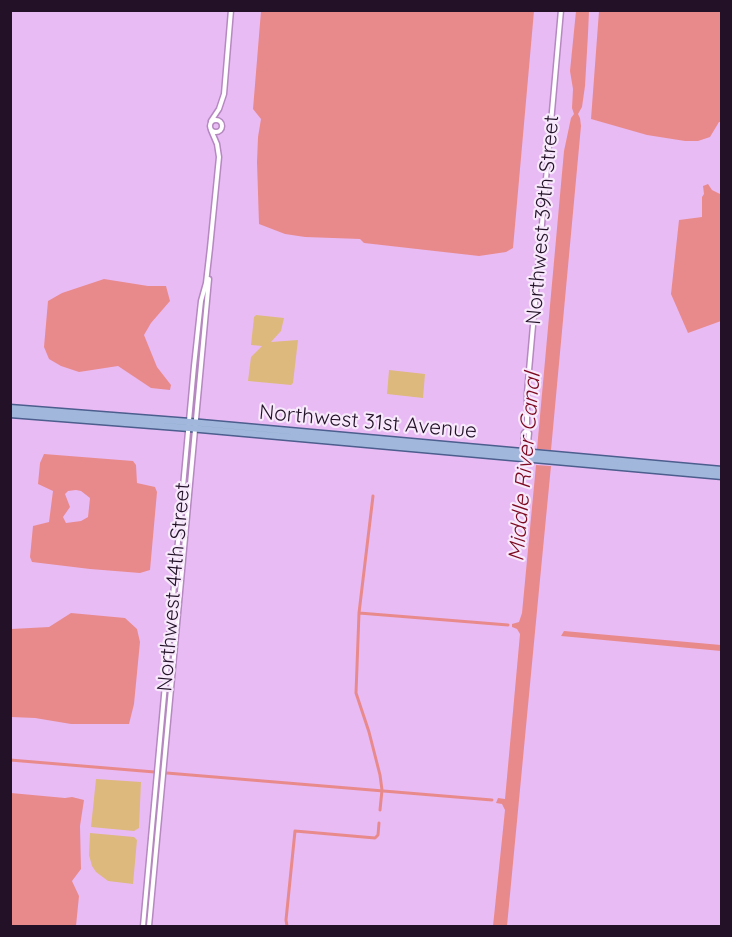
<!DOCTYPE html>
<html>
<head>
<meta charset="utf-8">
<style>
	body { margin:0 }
	#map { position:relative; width:732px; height:937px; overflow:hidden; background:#e9bbf5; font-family:Quicksand,sans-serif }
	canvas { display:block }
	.frame { position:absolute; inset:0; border:12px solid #221127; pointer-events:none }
</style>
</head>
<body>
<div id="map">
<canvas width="732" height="937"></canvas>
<div class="frame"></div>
</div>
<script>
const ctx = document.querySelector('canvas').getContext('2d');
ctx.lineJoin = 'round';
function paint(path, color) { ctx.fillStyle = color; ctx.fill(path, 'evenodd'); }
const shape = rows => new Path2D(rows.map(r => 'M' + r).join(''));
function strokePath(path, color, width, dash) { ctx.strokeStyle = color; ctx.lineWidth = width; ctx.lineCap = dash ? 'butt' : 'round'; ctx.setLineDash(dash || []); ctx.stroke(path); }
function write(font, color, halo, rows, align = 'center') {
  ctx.font = font + ' Quicksand,sans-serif'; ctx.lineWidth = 4.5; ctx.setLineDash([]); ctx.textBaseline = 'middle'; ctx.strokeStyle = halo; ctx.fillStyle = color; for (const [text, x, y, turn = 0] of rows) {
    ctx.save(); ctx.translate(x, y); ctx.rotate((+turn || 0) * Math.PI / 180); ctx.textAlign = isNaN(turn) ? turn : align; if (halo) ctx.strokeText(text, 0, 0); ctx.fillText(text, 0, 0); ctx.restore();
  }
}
paint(shape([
	[256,315,284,318,281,331,271,342,298,340,293,383,291,385,248,381,251,357,262,346,251,345,254,317],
	[389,370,425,374,423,398,387,394],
	[96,779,141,782,139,828,134,831,91,827],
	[90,833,134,837,137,840,133,884,108,881,96,872,92,866,89,855]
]), '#ddb97e');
paint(shape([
	[261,11,534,11,513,248,506,252,479,256,364,243,360,239,305,237,285,234,259,224,257,162,258,137,261,119,253,109],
	[576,11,589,11,588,34,585,86,582,107,578,114,580,118,581,126,551,450,537,449,564,151,571,118,574,114,572,108,573,89,570,71],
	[599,11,721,11,721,122,719,122,710,137,698,141,685,141,647,135,591,119],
	[708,184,712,190,720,194,721,197,721,321,688,333,671,294,679,220,702,217,702,197,704,194,703,186],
	[104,279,148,286,166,286,170,301,151,323,144,335,157,367,171,385,170,390,151,388,118,366,79,372,61,366,49,359,44,347,48,301,62,293],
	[44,454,133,461,136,465,137,483,155,487,157,492,150,570,140,573,90,569,32,562,30,557,33,526,49,522,53,491,38,484,40,463],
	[76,490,81,491,90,498,88,517,81,521,66,523,63,517,70,507,65,494,68,491],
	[536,465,551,466,539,590,507,926,493,926,505,810,502,804,496,803,498,798,505,799,520,634,517,629,512,627,512,624,519,622,522,613],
	[71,613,125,618,137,629,140,642,134,704,129,724,71,724,35,718,11,717,11,629,49,627],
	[564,631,721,645,721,651,561,636],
	[11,793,65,798,72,797,84,800,80,826,81,869,72,881,79,896,76,926,11,926]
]), '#e88a8c');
strokePath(shape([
	[359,613,373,496],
	[10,760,492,800],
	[380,810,382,790,380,775,369,732,356,693,359,613,508,625],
	[287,926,286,920,295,831,375,838,378,835,379,823]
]), '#e88a8c', 3);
const minor = shape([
	'210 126a6 6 0 1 1 12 0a6 6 0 1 1-12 0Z',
	[211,121,219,109,224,94,231,10],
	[527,430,529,433,527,452],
	[523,451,524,433,527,430,527,393,561,10],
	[143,926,194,366,201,301,206,283,210,248,219,157,217,144,211,130],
	[149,926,209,279]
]);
const major = shape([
	[10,408,190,422,722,470],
	[10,414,189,428,722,476]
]);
strokePath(minor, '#b588c0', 7);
strokePath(major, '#4c5e8d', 9);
strokePath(minor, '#fff', 4);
strokePath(major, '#a1b8dc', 6);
write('21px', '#221127', '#f7e9fb', [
	["Northwest 39th Street",543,220,-85],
	["Northwest 31st Avenue",368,422,5],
	["Northwest 44th Street",174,587,-85]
]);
write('italic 22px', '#7c071f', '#f7e9fb', [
	["Middle River Canal",525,467,-85]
]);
</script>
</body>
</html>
